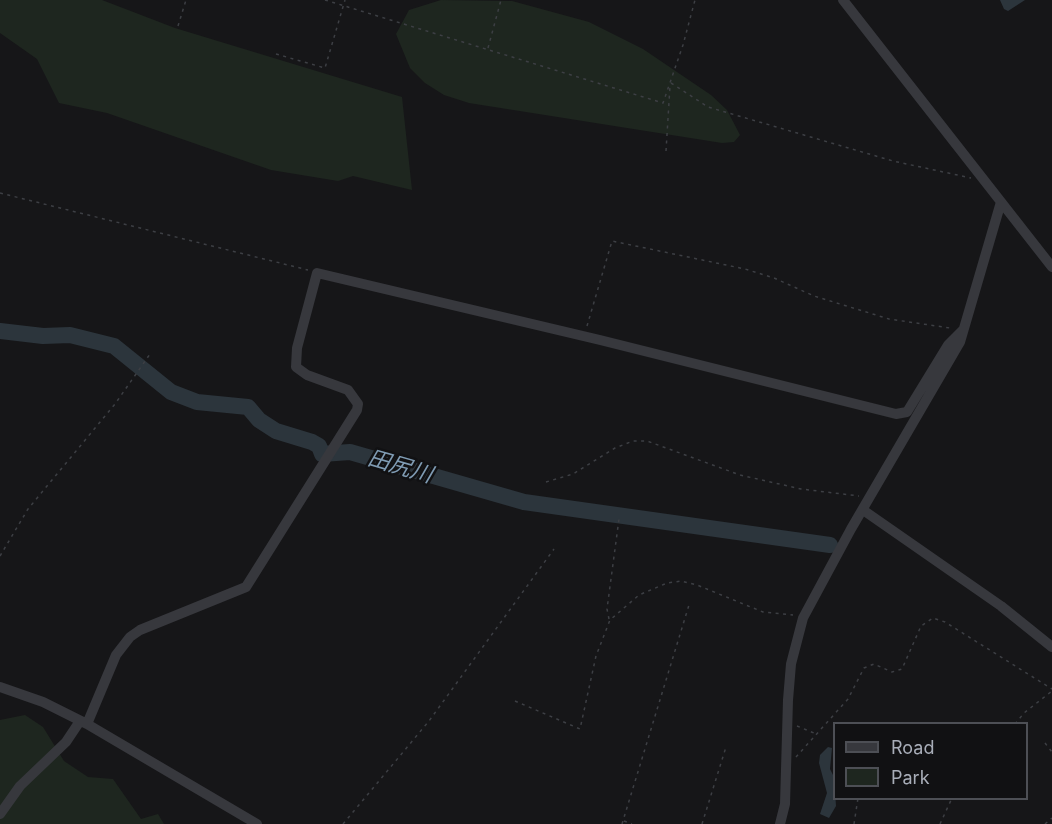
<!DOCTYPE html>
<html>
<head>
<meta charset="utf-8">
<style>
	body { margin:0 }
	#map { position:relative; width:1052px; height:824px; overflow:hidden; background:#161618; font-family:Inter,sans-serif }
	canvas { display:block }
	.legend { position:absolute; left:833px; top:722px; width:195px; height:78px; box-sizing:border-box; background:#111113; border:2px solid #4d4f55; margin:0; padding:8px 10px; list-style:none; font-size:18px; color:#a8adb8 }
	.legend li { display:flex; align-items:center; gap:12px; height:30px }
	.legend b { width:30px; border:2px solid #4d4f55 }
</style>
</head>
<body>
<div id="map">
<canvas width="1052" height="824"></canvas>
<ul class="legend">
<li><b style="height:8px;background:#37383d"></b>Road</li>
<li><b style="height:16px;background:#1e261f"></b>Park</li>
</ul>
</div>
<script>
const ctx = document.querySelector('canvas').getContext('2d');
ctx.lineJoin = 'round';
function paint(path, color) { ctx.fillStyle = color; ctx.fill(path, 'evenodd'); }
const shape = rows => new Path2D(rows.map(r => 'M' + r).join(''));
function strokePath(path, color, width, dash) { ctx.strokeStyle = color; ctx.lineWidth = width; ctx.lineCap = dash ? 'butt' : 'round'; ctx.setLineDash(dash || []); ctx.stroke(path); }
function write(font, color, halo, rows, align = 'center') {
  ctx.font = font + ' Inter,"Noto Sans JP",sans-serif'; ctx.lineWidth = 5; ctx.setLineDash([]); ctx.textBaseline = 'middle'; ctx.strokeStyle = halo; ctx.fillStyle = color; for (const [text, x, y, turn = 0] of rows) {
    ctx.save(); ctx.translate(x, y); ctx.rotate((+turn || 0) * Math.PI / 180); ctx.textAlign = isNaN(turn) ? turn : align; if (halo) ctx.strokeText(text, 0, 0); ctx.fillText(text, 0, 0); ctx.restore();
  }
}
paint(shape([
	[0,0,102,0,175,28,402,97,412,190,353,176,338,181,271,170,107,113,59,103,37,59,0,33],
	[441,0,512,1,589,22,643,49,711,95,727,110,740,135,734,142,722,143,469,103,444,95,425,83,410,68,396,34,409,10],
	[25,715,43,727,64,761,88,777,113,779,141,819,158,814,164,824,0,824,0,720]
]), '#1e261f');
paint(shape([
	[1000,0,1025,0,1008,11,1004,9],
	[828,747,832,748,830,769,834,777,836,806,829,818,820,814,827,793,819,763,820,755]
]), '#2c353c');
strokePath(shape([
	[0,331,43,336,70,335,114,346,171,392,197,402,248,407,259,420,276,431,312,442,319,446,322,454,350,452,524,502,830,545]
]), '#2c353c', 16);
strokePath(shape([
	[325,0,663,103,683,45,695,0],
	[178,26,186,0],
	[488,48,501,0],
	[276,54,325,68,345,0],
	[671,83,708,107,893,161,971,178],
	[666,151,670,86],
	[0,193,308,270],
	[587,326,612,241,745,269,774,278,814,296,889,319,950,328],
	[546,482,573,474,615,448,633,441,647,441,740,475,801,489,859,496],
	[0,556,28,509,115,404,150,354],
	[609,619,607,609,619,519],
	[515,701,580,729,596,656,610,620,639,595,667,583,681,581,697,585,763,612,793,615],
	[1015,724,1024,713,1052,691],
	[797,726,814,733],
	[1045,743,1052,752],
	[796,757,848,699,864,668,874,664,892,672,902,669,921,626,933,618,945,622,1052,689],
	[624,821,632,824],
	[343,824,429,721,554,549],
	[622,824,689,605],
	[702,824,726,747],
	[854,824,858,798],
	[940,824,952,798],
	[1045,824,1052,818]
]), '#3d3f44', 1.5, [3, 4.5]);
strokePath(shape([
	[843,0,1052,267],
	[863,510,1001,606,1052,647],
	[0,687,43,702,87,724,257,824],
	[87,724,116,655,130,637,140,630,246,587,357,410,358,404,348,390,307,375,296,367,297,348,317,273,600,340,896,414,907,412,948,345,963,330],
	[0,814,20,786,66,742,80,721],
	[780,824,785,804,788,700,791,664,803,618,851,529,960,342,1001,202]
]), '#37383d', 10);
write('italic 22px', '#7f9bb3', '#111113', [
	["田尻川",400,467,16]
]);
</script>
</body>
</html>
